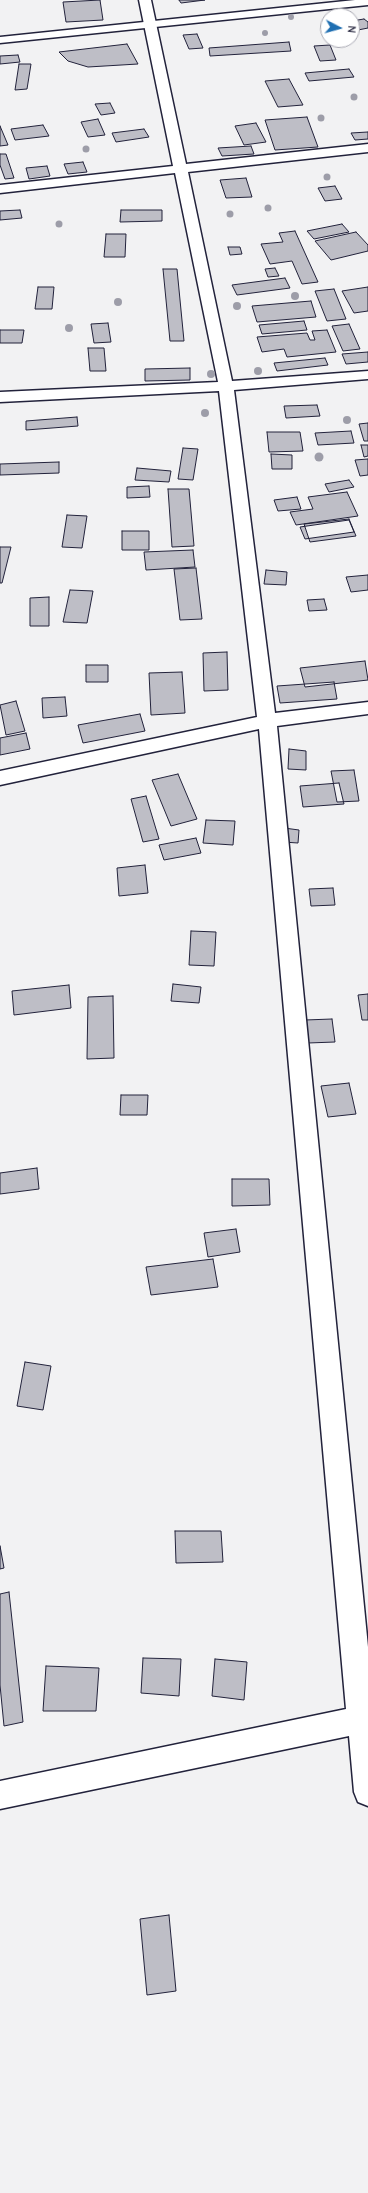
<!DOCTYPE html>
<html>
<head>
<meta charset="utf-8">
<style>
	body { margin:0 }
	#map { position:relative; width:368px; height:2193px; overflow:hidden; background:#f2f2f3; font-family:"Comic Neue",sans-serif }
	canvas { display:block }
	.north { position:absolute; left:320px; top:8px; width:40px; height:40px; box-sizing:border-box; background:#fff; border:1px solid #a7a7b1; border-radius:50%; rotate:96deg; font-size:11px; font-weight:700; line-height:16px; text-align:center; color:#22223b }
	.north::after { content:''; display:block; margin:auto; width:14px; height:18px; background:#1f6fb2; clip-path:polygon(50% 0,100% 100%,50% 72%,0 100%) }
</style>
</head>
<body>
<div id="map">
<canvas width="368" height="2193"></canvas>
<div class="north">N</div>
</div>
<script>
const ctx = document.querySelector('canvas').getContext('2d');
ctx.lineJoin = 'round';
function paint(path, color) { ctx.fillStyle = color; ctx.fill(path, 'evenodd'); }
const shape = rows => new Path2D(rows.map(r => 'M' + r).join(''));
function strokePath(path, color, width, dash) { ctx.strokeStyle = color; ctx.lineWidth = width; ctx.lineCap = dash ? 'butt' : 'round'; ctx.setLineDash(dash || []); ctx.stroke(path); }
const building = shape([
	[100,0,103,20,66,22,63,2,100,0],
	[179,0,205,0,181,3,179,0],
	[364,19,368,22,368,28,358,30,352,25,352,21,364,19],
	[197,34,203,48,189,49,183,35,197,34],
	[289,42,291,51,210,56,209,48,289,42],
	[127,44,138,64,88,67,68,61,59,52,127,44],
	[330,45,336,60,320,61,314,46,330,45],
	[18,55,20,62,0,64,0,56,18,55],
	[19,64,31,64,27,89,15,90,19,64],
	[349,69,354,77,309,81,305,73,349,69],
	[289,79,303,105,278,107,265,81,289,79],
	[110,103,115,113,101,115,95,104,110,103],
	[307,117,318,147,275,150,265,120,307,117],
	[98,119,105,135,88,137,81,122,98,119],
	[256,123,266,142,244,145,235,126,256,123],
	[43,125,49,136,15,140,11,129,43,125],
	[0,126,8,145,0,146,0,126],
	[144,129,149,137,116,142,112,133,144,129],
	[368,132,368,139,355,140,351,133,368,132],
	[251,146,254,154,222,156,218,148,251,146],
	[0,154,6,154,14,178,5,179,0,165,0,154],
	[83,162,87,172,68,174,64,164,83,162],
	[47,166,50,176,29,179,26,168,47,166],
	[246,178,252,197,226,198,220,180,246,178],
	[335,186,342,199,325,201,318,188,335,186],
	[20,210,22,218,0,220,0,211,20,210],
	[121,210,162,210,162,221,120,222,121,210],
	[342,224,349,232,314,239,307,231,342,224],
	[295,231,318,282,302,284,292,261,270,264,261,244,283,242,279,233,295,231],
	[356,232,368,245,368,251,331,260,315,241,356,232],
	[106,234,126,234,125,257,104,257,106,234],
	[228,247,240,247,242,254,230,255,228,247],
	[275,268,279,276,268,277,265,269,275,268],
	[163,269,177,269,184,341,170,341,163,269],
	[285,278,290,288,237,295,232,285,285,278],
	[38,287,54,287,52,309,35,309,38,287],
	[368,287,368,311,354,313,342,291,368,287],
	[334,289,346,319,327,321,315,291,334,289],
	[311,301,316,317,257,322,252,306,311,301],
	[304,321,307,330,262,334,259,325,304,321],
	[108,323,111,342,94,343,91,324,108,323],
	[349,324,360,349,343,351,332,326,349,324],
	[0,330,24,330,22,343,0,343,0,330],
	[327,330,336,352,287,357,284,349,262,352,257,337,307,333,310,340,315,340,312,331,327,330],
	[88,348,104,348,106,371,90,371,88,348],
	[368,352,368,362,346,364,342,354,368,352],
	[325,358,328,365,277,371,274,363,325,358],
	[190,368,190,380,145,381,145,369,190,368],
	[317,405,320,416,286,418,284,406,317,405],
	[77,417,78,426,26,430,26,421,77,417],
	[368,423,368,441,364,441,359,424,368,423],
	[351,431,354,443,318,445,315,433,351,431],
	[267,432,300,432,303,451,269,452,267,432],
	[361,445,368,445,368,456,364,457,361,445],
	[183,448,198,449,193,480,178,479,183,448],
	[271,454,292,455,292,469,272,469,271,454],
	[368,459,368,475,360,476,355,460,368,459],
	[59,462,59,473,0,475,0,464,59,462],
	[137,468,171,471,169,482,135,480,137,468],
	[349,480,354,487,329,492,325,484,349,480],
	[149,486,150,497,127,498,127,487,149,486],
	[168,489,189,489,194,546,172,547,168,489],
	[347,492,358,516,296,525,290,512,313,509,308,497,347,492],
	[297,497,301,509,278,511,274,500,297,497],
	[67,515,87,516,82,548,62,547,67,515],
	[349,519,356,536,310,542,304,524,349,519],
	[349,520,354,532,305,539,300,527,349,520],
	[122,531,149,531,149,550,122,550,122,531],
	[0,547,11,547,2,583,0,583,0,547],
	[193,550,195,567,146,570,144,552,193,550],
	[196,568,202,619,180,620,174,569,196,568],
	[266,570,287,572,286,585,264,584,266,570],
	[368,575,368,590,351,592,346,577,368,575],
	[70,590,93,591,87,623,63,622,70,590],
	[49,597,49,626,30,626,30,598,49,597],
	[324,599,327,610,309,611,307,600,324,599],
	[227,652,228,690,204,691,203,653,227,652],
	[365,661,368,680,305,687,300,668,365,661],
	[86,665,108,665,108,682,86,682,86,665],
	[182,672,185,713,151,715,149,673,182,672],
	[334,682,337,699,280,703,277,686,334,682],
	[65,697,67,716,43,718,42,698,65,697],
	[16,701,25,731,6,735,0,705,16,701],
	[140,714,145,731,83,743,78,725,140,714],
	[26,733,30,749,0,755,0,738,26,733],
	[289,749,306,751,306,770,288,769,289,749],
	[354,770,359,801,337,802,331,771,354,770],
	[178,774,197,819,171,826,152,780,178,774],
	[339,783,344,804,303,807,300,786,339,783],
	[146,796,159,839,143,842,131,799,146,796],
	[206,820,235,821,233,845,203,843,206,820],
	[284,828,299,830,298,843,283,842,284,828],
	[196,838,201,853,164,860,159,845,196,838],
	[145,865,148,893,119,896,117,868,145,865],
	[333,888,335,905,311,906,309,889,333,888],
	[191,931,216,932,214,966,189,965,191,931],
	[173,984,201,987,199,1003,171,1001,173,984],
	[69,985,71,1008,14,1015,12,991,69,985],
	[368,994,368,1020,362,1020,358,995,368,994],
	[113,996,114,1058,87,1059,88,997,113,996],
	[332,1019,335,1042,308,1043,305,1020,332,1019],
	[349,1083,356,1114,328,1117,321,1086,349,1083],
	[121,1095,148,1095,147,1115,120,1115,121,1095],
	[37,1168,39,1189,0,1194,0,1173,37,1168],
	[232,1179,269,1179,270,1205,232,1206,232,1179],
	[236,1229,240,1252,208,1257,204,1233,236,1229],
	[213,1259,218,1287,151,1295,146,1267,213,1259],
	[25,1362,51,1366,43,1410,17,1406,25,1362],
	[175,1531,221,1531,223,1562,176,1563,175,1531],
	[0,1546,4,1568,0,1569,0,1546],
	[9,1592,23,1722,4,1726,0,1685,0,1594,9,1592],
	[143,1658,181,1659,179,1696,141,1693,143,1658],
	[215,1659,247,1662,244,1700,212,1696,215,1659],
	[46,1666,99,1668,96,1711,43,1711,46,1666],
	[169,1915,176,1991,147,1995,140,1919,169,1915]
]);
paint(building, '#bebec6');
strokePath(building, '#22223b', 1);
const minor = shape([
	[139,0,151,0,186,164,368,144,368,152,188,172,232,381,368,371,368,379,234,390,275,713,368,702,368,714,277,726,368,1647,368,1806,358,1802,354,1792,349,1736,0,1809,0,1781,346,1709,259,729,0,785,0,771,257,717,219,391,0,402,0,392,218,382,175,173,0,193,0,185,173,166,139,0]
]);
const secondary = shape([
	[355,0,368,0,368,5,0,43,0,37,355,0]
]);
strokePath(minor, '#22223b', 3);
strokePath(secondary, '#22223b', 3);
paint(minor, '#fff');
paint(secondary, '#fff');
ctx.fillStyle = '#9d9da8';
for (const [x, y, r] of [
	[291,17,3],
	[265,33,3],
	[354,97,3.5],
	[321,118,3.5],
	[86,149,3.5],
	[327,177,3.5],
	[268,208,3.5],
	[230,214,3.5],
	[59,224,3.5],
	[295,296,4],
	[118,302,4],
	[237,306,4],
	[69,328,4],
	[258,371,4],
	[211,374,4],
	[205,413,4],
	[347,420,4],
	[319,457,4.5]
]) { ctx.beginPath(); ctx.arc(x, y, r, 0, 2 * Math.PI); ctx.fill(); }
</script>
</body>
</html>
